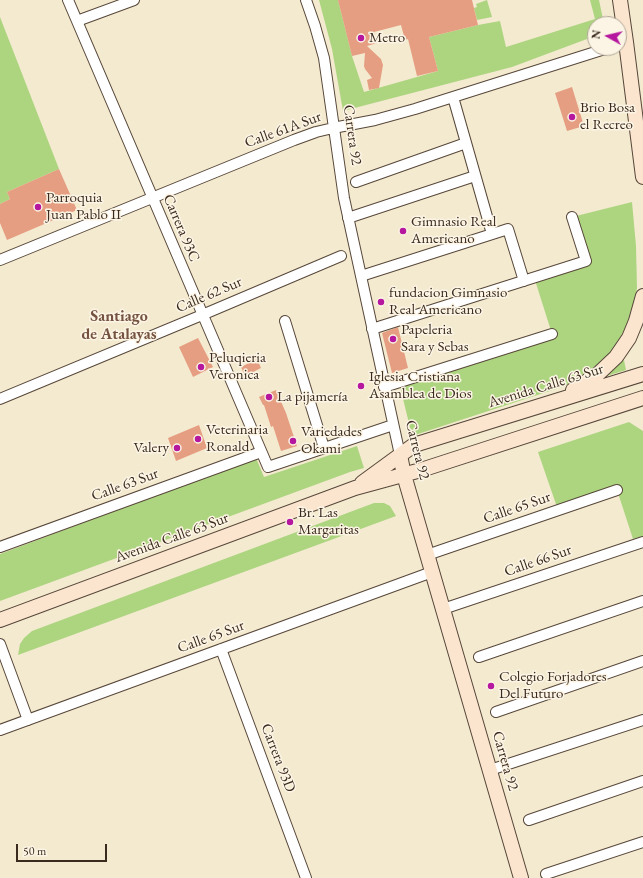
<!DOCTYPE html>
<html>
<head>
<meta charset="utf-8">
<style>
	body { margin:0 }
	#map { position:relative; width:643px; height:878px; overflow:hidden; background:#f4ead0; font-family:"EB Garamond",serif }
	canvas { display:block }
	.north { position:absolute; left:587px; top:16px; width:40px; height:40px; box-sizing:border-box; background:#fcf5e5; border:1px solid #afa495; border-radius:50%; rotate:278deg; font-size:11px; font-weight:700; line-height:16px; text-align:center; color:#3b2a1e }
	.north::after { content:''; display:block; margin:auto; width:14px; height:18px; background:#b5179e; clip-path:polygon(50% 0,100% 100%,50% 72%,0 100%) }
	.scale { position:absolute; left:16px; top:844px; width:91px; height:18px; box-sizing:border-box; border:2px solid #3b2a1e; border-top:0; padding-left:5px; font-size:12px; line-height:14px; white-space:nowrap; color:#3b2a1e; -webkit-text-stroke:3px #fcf5e5; paint-order:stroke }
</style>
</head>
<body>
<div id="map">
<canvas width="643" height="878"></canvas>
<div class="north">N</div>
<div class="scale">50 m</div>
</div>
<script>
const ctx = document.querySelector('canvas').getContext('2d');
ctx.lineJoin = 'round';
function paint(path, color) { ctx.fillStyle = color; ctx.fill(path, 'evenodd'); }
const shape = rows => new Path2D(rows.map(r => 'M' + r).join(''));
function strokePath(path, color, width, dash) { ctx.strokeStyle = color; ctx.lineWidth = width; ctx.lineCap = dash ? 'butt' : 'round'; ctx.setLineDash(dash || []); ctx.stroke(path); }
function write(font, color, halo, rows, align = 'center') {
  ctx.font = font + ' "EB Garamond",serif'; ctx.lineWidth = 3; ctx.setLineDash([]); ctx.textBaseline = 'middle'; ctx.strokeStyle = halo; ctx.fillStyle = color; for (const [text, x, y, turn = 0] of rows) {
    ctx.save(); ctx.translate(x, y); ctx.rotate((+turn || 0) * Math.PI / 180); ctx.textAlign = isNaN(turn) ? turn : align; if (halo) ctx.strokeText(text, 0, 0); ctx.fillText(text, 0, 0); ctx.restore();
  }
}
paint(shape([
	[319,0,338,0,352,56,364,92,438,71,429,37,478,25,500,21,506,47,595,19,590,0,599,0,604,24,595,24,595,36,512,67,343,111,332,49],
	[487,0,492,17,477,20,474,8,477,7,476,4],
	[0,17,59,169,7,192,10,199,0,204],
	[632,202,636,246,637,288,632,316,614,349,597,365,565,386,412,436,399,382,552,334,534,277,586,261,572,217],
	[624,360,626,370,600,378],
	[629,422,643,431,643,536,633,539,617,490,558,510,538,452],
	[357,446,364,468,350,472,0,601,0,554,256,458,264,477],
	[374,503,384,503,390,506,396,516,18,655,20,644,24,638,32,631]
]), '#add580');
paint(shape([
	[338,0,472,0,478,25,429,37,438,71,417,76,408,39,405,40,401,25,374,32,377,43,367,46,381,59,383,65,379,88,369,90,367,80,372,78,365,69,364,66,365,53,352,56],
	[572,87,584,126,567,131,555,93],
	[59,169,77,210,7,240,0,223,0,204,10,199,7,192],
	[398,327,408,368,392,373,382,333],
	[198,338,213,367,193,377,179,347],
	[257,359,261,368,245,376,241,367],
	[276,390,286,413,297,446,281,451,273,426,271,427,264,405,263,405,259,397],
	[199,425,207,448,176,461,168,438]
]), '#e59e81');
const street = shape([
	[68,0,268,467,393,425],
	[306,0,315,26,324,58,344,198,400,455],
	[77,21,134,0],
	[453,97,492,234],
	[356,182,466,143],
	[348,218,475,176],
	[0,260,294,140,316,132,333,128,375,120,415,109,608,48],
	[361,276,508,229,524,281],
	[285,321,324,448],
	[372,329,586,261,572,217],
	[384,387,552,334],
	[0,399,202,315,341,256],
	[0,547,261,452],
	[427,555,617,490],
	[443,609,643,542],
	[0,644,28,720],
	[221,649,306,878],
	[479,657,643,601],
	[496,712,643,661],
	[0,730,432,572],
	[490,770,643,720],
	[529,820,643,781],
	[546,874,643,842]
]);
const secondary = shape([
	[620,0,626,42,643,177],
	[573,390,597,375,616,357,629,338,636,321,643,296],
	[400,455,404,475,521,878],
	[362,483,414,445,643,374],
	[0,620,355,488,421,470,643,398]
]);
strokePath(street, '#574739', 12);
strokePath(secondary, '#574739', 16);
strokePath(street, '#fff', 10);
strokePath(secondary, '#fbe5cf', 14);
for (const [x, y, r, color] of [
	[361,38,4,"#b5179e"],
	[572,117,4,"#b5179e"],
	[38,207,4,"#b5179e"],
	[403,231,4,"#b5179e"],
	[381,302,4,"#b5179e"],
	[393,339,4,"#b5179e"],
	[201,367,4,"#b5179e"],
	[361,386,4,"#b5179e"],
	[269,397,4,"#b5179e"],
	[198,439,4,"#b5179e"],
	[293,441,4,"#b5179e"],
	[177,448,4,"#b5179e"],
	[290,522,4,"#b5179e"],
	[491,686,4,"#b5179e"]
]) { const dot = new Path2D(); dot.arc(x, y, r, 0, 2 * Math.PI); ctx.fillStyle = color; ctx.fill(dot); strokePath(dot, '#fcf5e5', 1.5); }
write('15px', '#3b2a1e', '#fcf5e5', [
	["Metro",369,38],
	["Brio Bosa",580,108],
	["el Recreo",580,125],
	["Parroquia",46,198],
	["Juan Pablo II",46,215],
	["Gimnasio Real",411,222],
	["Americano",411,239],
	["fundacion Gimnasio",389,293],
	["Real Americano",389,310],
	["Papeleria",401,330],
	["Sara y Sebas",401,347],
	["Peluqieria",209,358],
	["Veronica",209,375],
	["Iglesia Cristiana",369,377],
	["Asamblea de Dios",369,394],
	["La pijamería",277,397],
	["Veterinaria",206,430],
	["Ronald",206,447],
	["Variedades",301,432],
	["Okami",301,449],
	["Valery",169,448,"right"],
	["Br. Las",298,513],
	["Margaritas",298,530],
	["Colegio Forjadores",499,677],
	["Del Futuro",499,694]
], 'left');
write('15px', '#3b2a1e', '#fcf5e5', [
	["Calle 61A Sur",283,130,-20],
	["Carrera 92",352,135,82],
	["Carrera 93C",181,228,67],
	["Calle 62 Sur",209,295,-23],
	["Avenida Calle 63 Sur",546,386,-17],
	["Carrera 92",417,450,76],
	["Calle 63 Sur",125,485,-20],
	["Calle 65 Sur",517,508,-19],
	["Avenida Calle 63 Sur",172,538,-20],
	["Calle 66 Sur",538,561,-19],
	["Calle 65 Sur",211,637,-20],
	["Carrera 93D",278,758,69],
	["Carrera 92",505,761,74]
]);
write('bold 16px', '#765341', '#fcf5e5', [
	["Santiago",119,317],
	["de Atalayas",119,335]
]);
</script>
</body>
</html>
